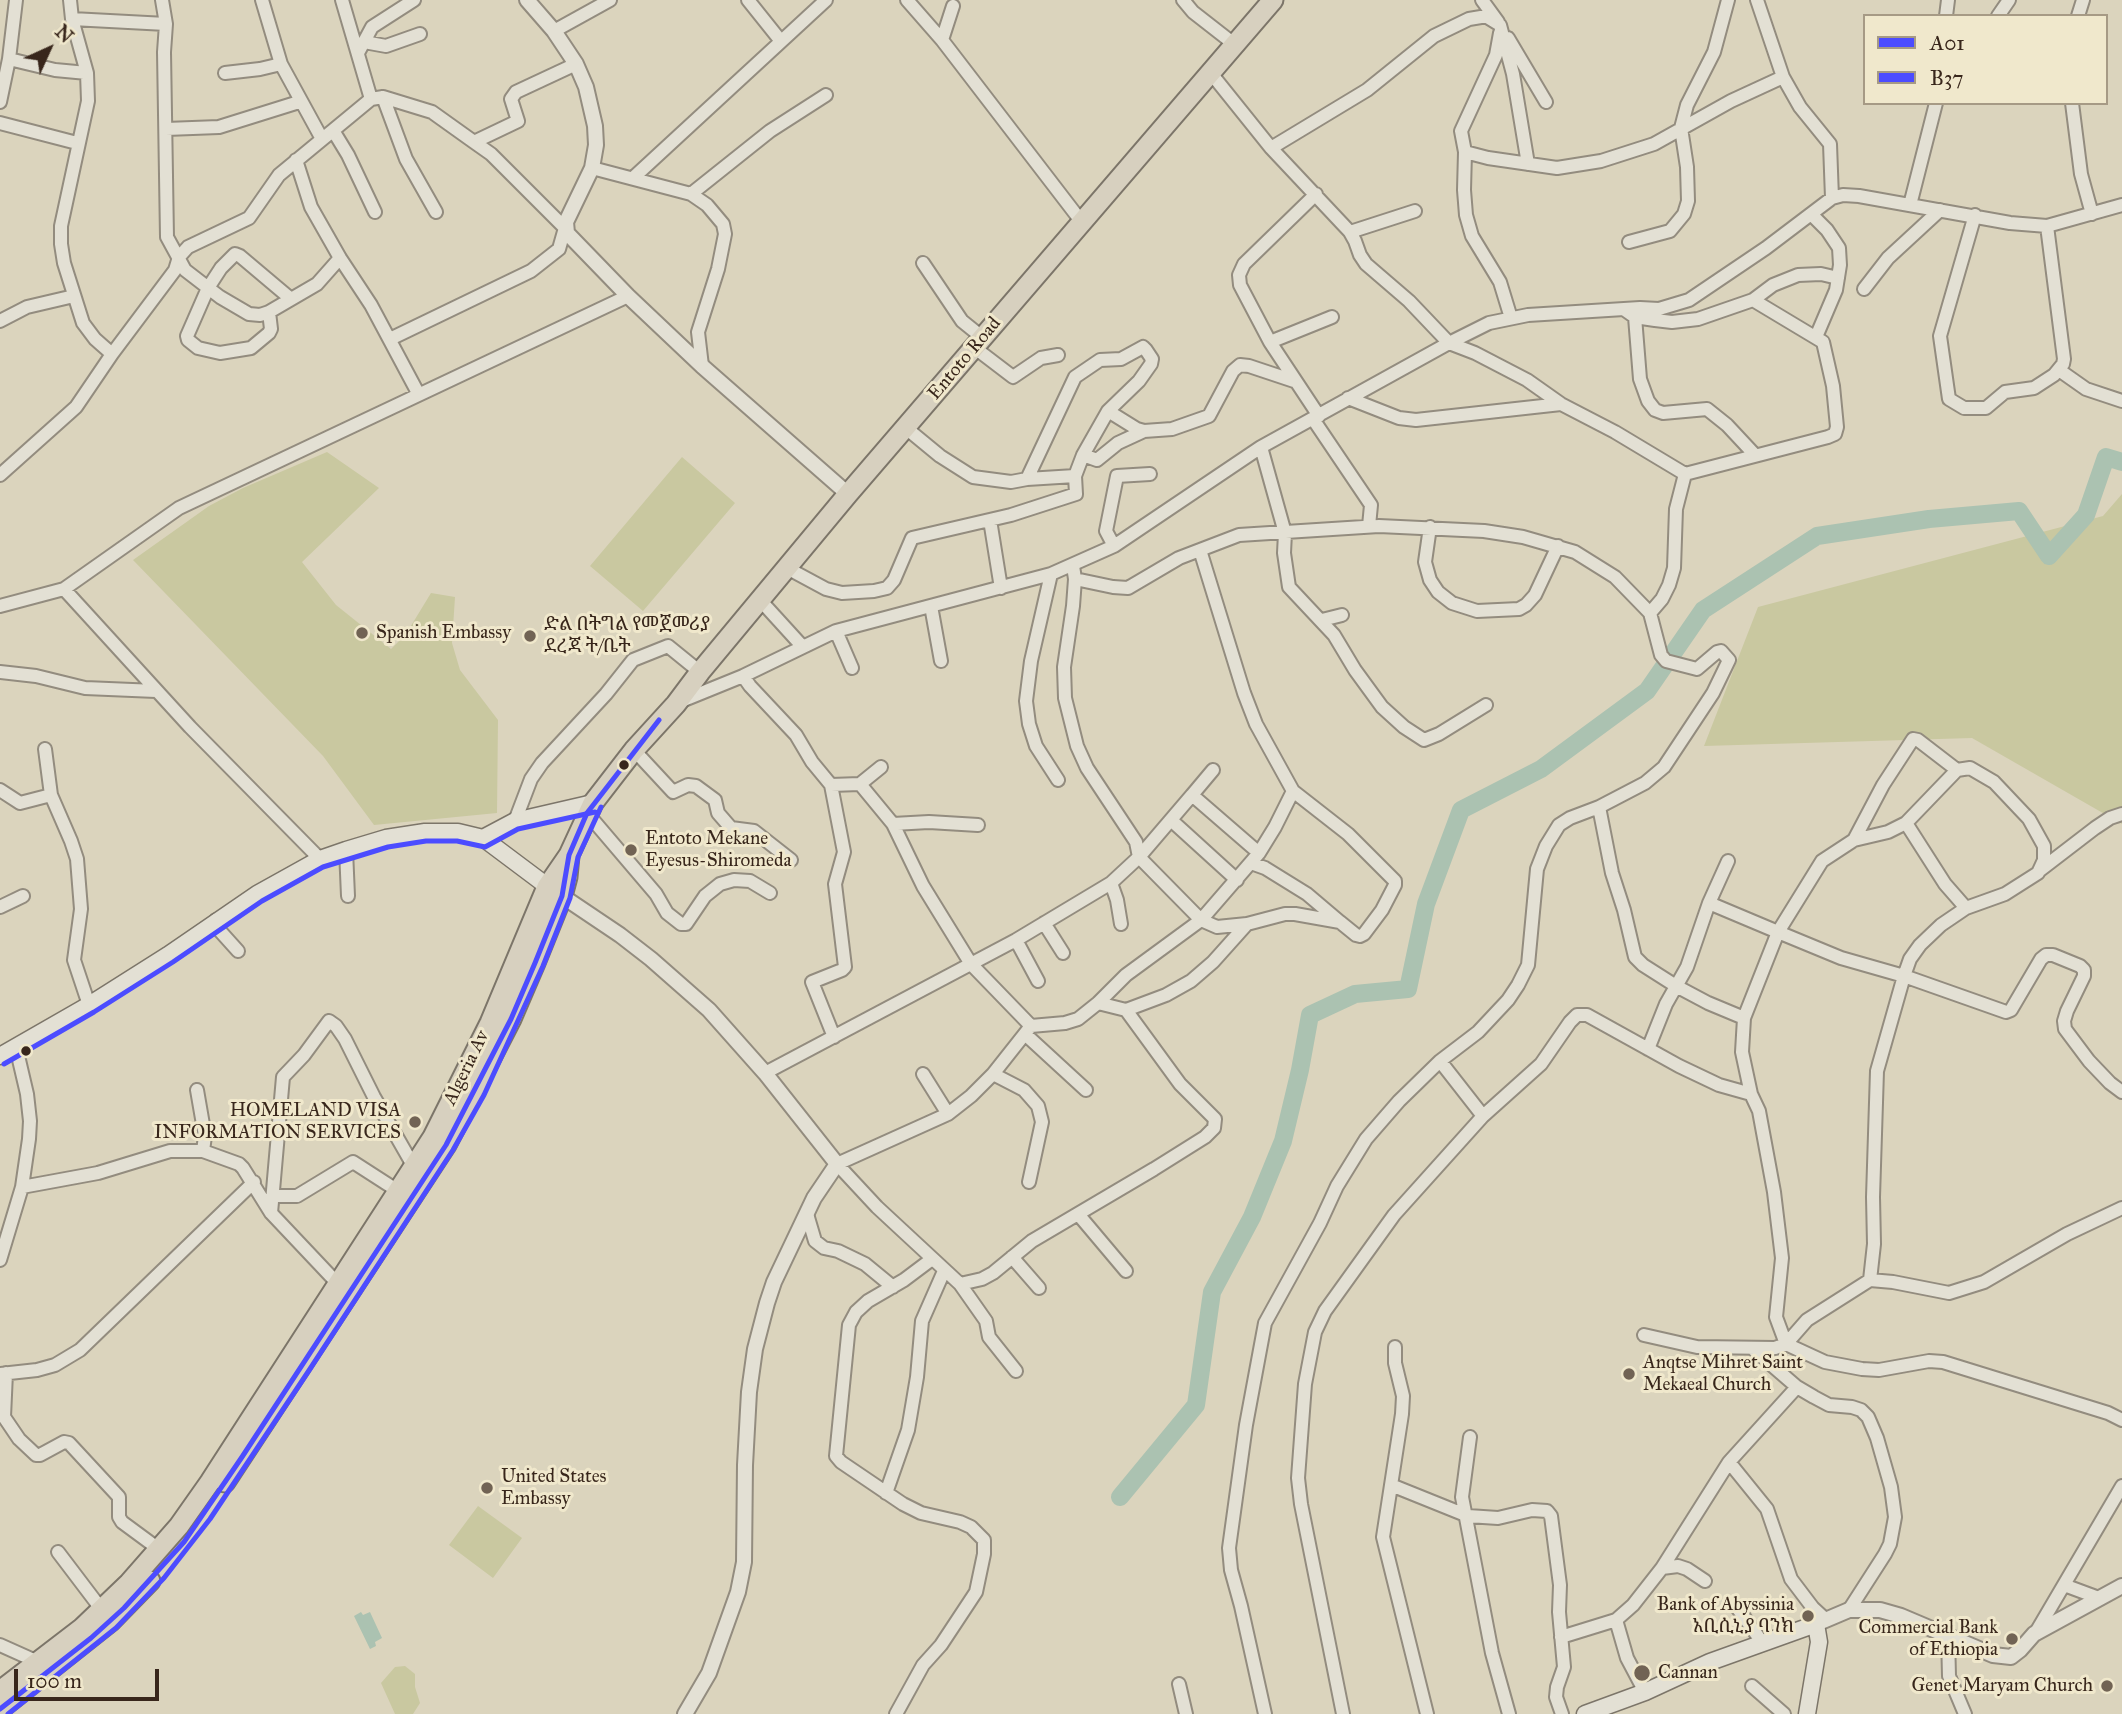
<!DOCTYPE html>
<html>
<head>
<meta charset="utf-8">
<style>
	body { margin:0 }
	#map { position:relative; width:2122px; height:1714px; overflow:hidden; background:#dbd4bd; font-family:"IM FELL Great Primer",serif }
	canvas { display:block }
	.legend { position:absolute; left:1863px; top:14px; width:245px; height:91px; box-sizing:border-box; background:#f0e8cc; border:2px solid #a69a85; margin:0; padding:9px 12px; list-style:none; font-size:21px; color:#38261b }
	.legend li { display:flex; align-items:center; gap:14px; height:35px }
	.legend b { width:35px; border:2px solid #a69a85 }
	.north { position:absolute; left:14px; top:14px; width:70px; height:70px; -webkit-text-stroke:5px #f0e8cc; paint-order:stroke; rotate:45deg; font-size:19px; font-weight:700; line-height:28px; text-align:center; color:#38261b }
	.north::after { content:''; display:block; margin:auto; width:24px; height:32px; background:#38261b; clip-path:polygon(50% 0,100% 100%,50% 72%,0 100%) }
	.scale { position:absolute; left:14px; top:1669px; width:145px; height:32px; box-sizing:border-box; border:4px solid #38261b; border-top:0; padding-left:9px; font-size:21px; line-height:24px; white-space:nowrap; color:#38261b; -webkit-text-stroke:5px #f0e8cc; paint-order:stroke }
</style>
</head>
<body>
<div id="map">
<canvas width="2122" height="1714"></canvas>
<ul class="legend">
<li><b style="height:9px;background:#4c4cff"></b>A01</li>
<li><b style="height:9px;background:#4c4cff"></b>B37</li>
</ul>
<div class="north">N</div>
<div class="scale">100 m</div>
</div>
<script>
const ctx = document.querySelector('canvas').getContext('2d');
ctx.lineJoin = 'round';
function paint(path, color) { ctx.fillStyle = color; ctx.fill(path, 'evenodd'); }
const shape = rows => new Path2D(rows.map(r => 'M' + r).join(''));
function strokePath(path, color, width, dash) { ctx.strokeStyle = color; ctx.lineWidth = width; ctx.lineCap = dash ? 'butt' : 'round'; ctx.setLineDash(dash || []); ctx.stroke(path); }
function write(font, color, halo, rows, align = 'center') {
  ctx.font = font + ' "IM FELL Great Primer","Noto Serif Ethiopic",serif'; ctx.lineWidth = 6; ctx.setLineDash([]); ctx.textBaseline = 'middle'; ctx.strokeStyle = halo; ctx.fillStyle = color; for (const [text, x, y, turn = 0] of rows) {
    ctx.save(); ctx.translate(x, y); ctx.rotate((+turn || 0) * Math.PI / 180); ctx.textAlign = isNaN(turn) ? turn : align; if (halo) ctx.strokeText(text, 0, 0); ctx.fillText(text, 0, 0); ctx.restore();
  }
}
paint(shape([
	[327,452,379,488,302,562,336,605,391,649,406,634,431,593,455,597,452,643,460,670,498,720,497,813,374,825,323,756,133,560,209,506,243,488],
	[682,457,735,503,643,611,590,566],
	[2122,494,2122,824,1972,738,1704,746,1758,607,2103,516],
	[478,1506,522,1538,493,1578,449,1545],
	[405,1666,415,1674,415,1687,420,1703,413,1714,395,1714,381,1683,395,1667]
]), '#c9c8a0');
paint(shape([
	[361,1612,363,1615,370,1612,382,1638,375,1642,376,1646,370,1649,354,1616]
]), '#abc2b1');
strokePath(shape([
	[1120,1497,1196,1405,1212,1292,1252,1217,1283,1141,1300,1070,1310,1015,1355,994,1408,989,1426,904,1461,810,1541,769,1647,691,1703,610,1817,536,1929,519,2019,511,2049,556,2086,515,2106,457,2122,462]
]), '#abc2b1', 18);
const minor = shape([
	[70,0,72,19,87,73,88,101,61,226,61,244,64,263,83,323,95,339,112,354],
	[162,0,166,24,164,52,167,237,185,270,220,297,249,314,260,315,269,312,317,284,340,258],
	[262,0,281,64,322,139],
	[342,0,371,99],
	[748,0,780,40],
	[907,0,942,40,1081,221],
	[1183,0,1193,12,1234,44],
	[1482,0,1498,22],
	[1757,0,1783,77,1800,107,1830,144,1832,198],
	[1946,16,1948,0],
	[1998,16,2009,0],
	[2078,16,2083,0],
	[72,19,166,24],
	[554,31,610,0],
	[1500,33,1496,55,1461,131,1465,152,1464,190,1466,215,1472,236,1500,282,1511,318],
	[1508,38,1546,102],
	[942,40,953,6],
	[364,42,386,46,420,34],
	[358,53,372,27,414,0],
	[9,59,55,70,87,73],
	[1210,72,1271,148,1350,232,1355,241,1360,255,1366,264,1409,301,1449,343,1475,353,1527,380,1561,404,1615,432,1685,474,1676,509,1674,568,1669,585,1662,599,1650,613],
	[225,73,260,69,281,64],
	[383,97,406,159,436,212],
	[0,102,9,59,16,0],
	[2072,103,2081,174,2092,214],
	[0,123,77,143],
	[166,129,219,127,299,102],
	[334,132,348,155,375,212],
	[474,142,518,121,511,99,516,92,576,64],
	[1271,148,1367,90,1434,36,1469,19,1481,17,1487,17,1500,25,1513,74,1528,164],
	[1465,152,1488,158,1557,168,1601,161,1654,144,1731,101,1783,77],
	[296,160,311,207,340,258,371,305,418,393],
	[592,168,691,194,707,205,723,224,725,234,718,269,698,332,702,366],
	[633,178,826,0],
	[691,194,770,131,826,95],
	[1316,194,1244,264,1239,275,1240,285,1270,342,1319,416],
	[1910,205,1936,103],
	[1811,214,1827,230,1839,248,1840,265,1836,290,1816,337],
	[1975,215,1940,336,1949,399,1964,408,1986,408,2005,392,2034,388,2054,375,2063,364,2064,359,2047,226],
	[1350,232,1415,211],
	[1629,242,1670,231,1684,214,1688,201,1687,167,1681,128,1687,105,1714,52,1728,0],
	[923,263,962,321,983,338],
	[1864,289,1888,258,1940,210],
	[1625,310,1635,317,1655,320,1672,322,1698,319,1753,300,1773,285,1798,275,1821,274,1838,278],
	[269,312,271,329,269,333,251,348,220,353,198,348,188,340,187,336,208,288,221,268,235,254,240,256,291,299],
	[1635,317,1640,379,1648,401,1655,410,1663,413,1707,409,1727,425,1755,455],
	[0,321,27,307,74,296],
	[1270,342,1332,317],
	[975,348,1013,377,1041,358,1058,355],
	[2059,370,2086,389,2122,401],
	[1348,398,1399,418,1416,420,1561,404],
	[1108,411,1137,429,1144,431,1172,429,1209,416,1233,371,1240,365,1249,366,1294,381],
	[1313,419,1371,505,1369,526],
	[906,428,940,456,973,477,1011,482,1027,479,1075,377,1100,360,1121,359,1143,347,1146,350,1152,359,1151,364,1139,381,1108,411,1083,455,1075,476,1027,479],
	[1261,447,1285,533,1284,553,1289,587,1334,635,1355,670,1382,707,1404,727,1424,740,1439,734,1486,705],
	[1083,455,1097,460,1118,443,1144,431],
	[1685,474,1828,437,1835,434,1837,427,1833,386,1823,342,1753,300],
	[0,475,76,407,112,354,175,270,179,257,188,247,249,218,279,175,371,99,383,97,432,112,474,142,491,154,565,228,559,249,531,271,390,339],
	[990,520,1001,588],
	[1430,527,1425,562,1430,580,1438,592,1452,603,1477,611,1519,609,1526,605,1535,595,1558,546],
	[1114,546,1106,531,1117,476,1150,474],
	[1073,566,1075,579,1113,587,1128,588,1179,558,1239,535,1379,526,1484,531,1523,537,1575,552,1615,577,1650,613,1661,655,1666,661,1697,669,1717,652,1721,651,1729,660,1713,693,1664,767,1645,783,1599,807],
	[787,568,826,589,842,593,874,591,887,588,894,580,912,538,1011,515,1076,494,1075,476],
	[1051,574,1031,661,1026,701,1029,724,1036,746,1058,780],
	[64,589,190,727,320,859],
	[761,601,802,646],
	[0,606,64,589,179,508,628,296],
	[931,606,941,661],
	[1322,620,1342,615],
	[836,631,852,668],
	[0,672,36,676,85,688,156,691],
	[743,676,750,686,796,735,812,762,831,785,860,784,893,824,923,886,971,964,1031,1026],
	[679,702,743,676,836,631,1051,574,1114,546,1261,447,1449,343,1489,323,1528,315,1640,308,1659,309,1689,300,1766,248,1832,198,1843,195,1859,196,2010,223,2047,226,2122,205],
	[45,749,51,795],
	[634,750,673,792,688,785,696,786,715,800,718,813,731,828,754,831,791,860],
	[860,784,881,767],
	[831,785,844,852,835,884,845,967,842,970,812,982,834,1037],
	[0,790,20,803,51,795,71,841,77,859,81,909,74,960,89,1005],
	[1192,795,1213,770],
	[587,813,656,894,667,913,681,924,686,924,705,896,720,884,734,880,750,881,770,893],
	[1171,820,1237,880],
	[515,821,531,779,542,763,606,694,633,660,668,646,700,672],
	[1906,823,1945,884,1966,908],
	[893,824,929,822,978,825],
	[1854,840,1883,785,1913,739,1918,740,1957,770],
	[346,850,348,896],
	[1251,863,1265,868,1307,894,1340,922],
	[2039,871,2095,828,2110,818,2122,814],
	[1111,883,1117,900,1121,924],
	[1709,903,1778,932,1841,958,1904,976,1910,959,1920,945,1941,925,1966,908,2005,894,2038,873,2044,860,2044,846,2029,819,1994,782,1970,768,1957,770,1906,823,1888,832,1854,840,1822,861,1778,932,1744,1018,1742,1052,1751,1094,1759,1111,1774,1192,1782,1258,1776,1317,1786,1344,1825,1362,1862,1369,1879,1370,1929,1361,1943,1362,2108,1413,2122,1420],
	[0,907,23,896],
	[216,920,220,931,238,951],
	[1044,923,1063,953],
	[1247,924,1217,927,1201,920,1139,857,1192,795,1259,853],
	[1016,940,1038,981],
	[1126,1010,1166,995,1191,981,1213,962,1247,924,1285,914,1295,914,1340,922,1356,935,1360,936,1364,934,1382,910,1395,885,1395,881,1348,834,1293,791],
	[1025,1034,1086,1090],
	[1648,1049,1666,1004,1687,967,1709,903,1728,861],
	[1440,1061,1483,1116],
	[765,1073,1016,940,1111,883,1139,857,1136,842,1087,768,1077,746,1065,698,1064,667,1073,606,1075,579],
	[923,1074,948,1114],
	[993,1074,1024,1090,1038,1106,1042,1122,1029,1182],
	[197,1090,205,1136,203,1151],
	[22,1187,98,1173,170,1151,203,1151,239,1164,243,1168,271,1213,339,1285],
	[273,1196,297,1196,353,1162,398,1191],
	[271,1213,283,1077,304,1055,329,1021,336,1026,345,1039,374,1097,414,1167],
	[807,1214,815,1241,824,1248,838,1251,865,1264,893,1287],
	[1078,1214,1126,1271],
	[1012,1257,1039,1288],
	[0,1260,22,1187,29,1139,30,1121,27,1094,16,1047],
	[1870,1280,1893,1282,1949,1293,1984,1282,2067,1234,2122,1208],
	[960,1284,982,1279,993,1273,1032,1241,1154,1169,1205,1137,1214,1128,1215,1119,1180,1084,1126,1010,1098,1003],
	[1644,1335,1697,1347,1775,1348,1786,1344,1807,1320,1870,1280,1874,1244,1873,1197,1877,1071,1904,976,2006,1012,2011,1010,2041,959,2046,955,2053,955,2080,966,2084,970,2084,976,2067,1011,2064,1021,2065,1029,2089,1061,2110,1083,2122,1092],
	[1395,1347,1395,1363,1403,1396,1402,1414,1383,1537,1427,1714],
	[1753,1349,1797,1387,1814,1397,1829,1405,1852,1407,1861,1410,1868,1417,1877,1438,1891,1487,1895,1517,1890,1544,1885,1554,1849,1610],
	[1016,1371,989,1337,986,1321,960,1284,877,1207,837,1164,948,1114,971,1096,993,1074,1031,1026,1065,1023,1078,1019,1098,1003,1126,975,1201,920,1259,853,1275,827,1293,791,1256,724,1244,693,1200,550],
	[6,1373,4,1417,19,1439,36,1455,40,1455,64,1442,69,1443,119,1497,119,1517,122,1522,160,1550],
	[0,1374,37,1370,55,1365,80,1350,254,1182],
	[1797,1387,1729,1462,1767,1509,1791,1579,1813,1608,1826,1620],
	[1470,1437,1462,1497,1492,1653,1509,1714],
	[1391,1485,1468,1516,1498,1518,1532,1510,1547,1511,1551,1516,1560,1585,1559,1612,1564,1667,1557,1687,1556,1697,1562,1714],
	[886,1493,908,1430,917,1377,922,1321,944,1271],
	[58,1552,102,1610],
	[1662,1568,1678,1566,1687,1569,1705,1581],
	[2064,1585,2099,1598],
	[1736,1606,1762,1642],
	[1616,1620,1627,1658,1645,1692],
	[2035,1634,2122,1486],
	[1948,1636,1949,1676,1965,1714],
	[1561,1637,1616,1620,1633,1605,1662,1568,1729,1462],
	[0,1645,38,1662],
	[1179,1684,1186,1714],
	[1752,1686,1784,1714],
	[896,1714,923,1665,941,1645,976,1592,984,1554,984,1540,971,1527,960,1522,921,1513,903,1504,841,1462,836,1456,849,1325,856,1312,868,1301,904,1280,932,1259],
	[1265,1714,1241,1606,1231,1570,1229,1548,1246,1425,1265,1323,1320,1223,1337,1186,1366,1139,1399,1101,1440,1061,1478,1032,1508,1000,1518,985,1528,965,1537,869,1546,846,1559,825,1570,818,1599,807,1612,873,1624,910,1635,957,1643,965,1676,986,1708,1003,1744,1018],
	[1343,1714,1301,1504,1298,1478,1305,1384,1315,1332,1325,1311,1394,1215,1483,1116,1541,1064,1570,1022,1577,1015,1587,1015,1679,1066,1719,1085,1751,1094]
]);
const tertiary = shape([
	[527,0,554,31,576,64,586,87,595,126,596,145,592,168,566,222,567,233,628,296,702,366,848,494],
	[562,896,620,935,651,959,709,1010,765,1073,837,1164,814,1198,774,1282,767,1303,755,1349,749,1392,745,1465,744,1562,738,1592,709,1673,685,1714],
	[1816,1624,1849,1610,1880,1610,1901,1616,1993,1655,2011,1657,2020,1650,2034,1634,2122,1586]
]);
const secondary = shape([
	[483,838,515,821,593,803],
	[0,1056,89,1005,168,955,257,894,320,859,346,850,386,838,425,832,458,832,483,838,555,892],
	[1585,1714,1645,1692,1710,1662,1816,1624,1819,1642,1807,1714]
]);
const primary = shape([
	[225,1482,446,1145,511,1019,535,963,562,896,567,877,569,856],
	[0,1691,82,1628,129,1583,179,1526,210,1482,433,1137,490,1023,547,887,569,855,593,803,634,750,676,704,700,672,848,494,1273,0],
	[0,1709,111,1621,150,1581]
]);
strokePath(minor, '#938c7f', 16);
strokePath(tertiary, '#938c7f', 18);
strokePath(secondary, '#7c7569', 19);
strokePath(primary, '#7c7569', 23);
strokePath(minor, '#e3e0d4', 12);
strokePath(tertiary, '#e3e0d4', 14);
strokePath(secondary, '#e3e0d4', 16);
strokePath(primary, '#d7d0bf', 19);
strokePath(shape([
	[0,1709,91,1638,124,1608,184,1542,242,1457,446,1145,511,1019,535,963,562,896,569,855,587,813,659,720]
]), '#4c4cff', 5);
strokePath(shape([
	[4,1064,94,1012,173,962,262,901,323,867,388,847,426,841,457,841,485,847,518,829,595,812],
	[8,1714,116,1628,164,1578,210,1519,308,1372,453,1150,484,1095,543,966,570,898,578,857,601,807]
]), '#4c4cff', 5);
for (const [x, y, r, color] of [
	[362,633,7,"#716354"],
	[530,636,7,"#716354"],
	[624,765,6,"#38261b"],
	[631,850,7,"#716354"],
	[26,1051,6,"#38261b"],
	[415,1122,7,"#716354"],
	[1629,1374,7,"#716354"],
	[487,1488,7,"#716354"],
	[1808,1616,7,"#716354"],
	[2012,1639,7,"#716354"],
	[1642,1673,9,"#716354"],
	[2107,1686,7,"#716354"]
]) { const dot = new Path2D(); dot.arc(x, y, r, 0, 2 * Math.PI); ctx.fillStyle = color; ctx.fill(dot); strokePath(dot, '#f0e8cc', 2.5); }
write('19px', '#38261b', '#f0e8cc', [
	["Entoto Road",965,359,-50],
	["Algeria Av",467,1068,-64]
]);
write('19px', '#38261b', '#f0e8cc', [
	["ድል በትግል የመጀመሪያ",544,625],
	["ደረጃ ት/ቤት",544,647],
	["Spanish Embassy",376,633],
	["Entoto Mekane",645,839],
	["Eyesus-Shiromeda",645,861],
	["HOMELAND VISA",401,1111,"right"],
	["INFORMATION SERVICES",401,1133,"right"],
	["Anqtse Mihret Saint",1643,1363],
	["Mekaeal Church",1643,1385],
	["United States",501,1477],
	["Embassy",501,1499],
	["Bank of Abyssinia",1794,1605,"right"],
	["አቢሲኒያ ባንክ",1794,1627,"right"],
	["Commercial Bank",1998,1628,"right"],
	["of Ethiopia",1998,1650,"right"],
	["Cannan",1658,1673],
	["Genet Maryam Church",2093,1686,"right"]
], 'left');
</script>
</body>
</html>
